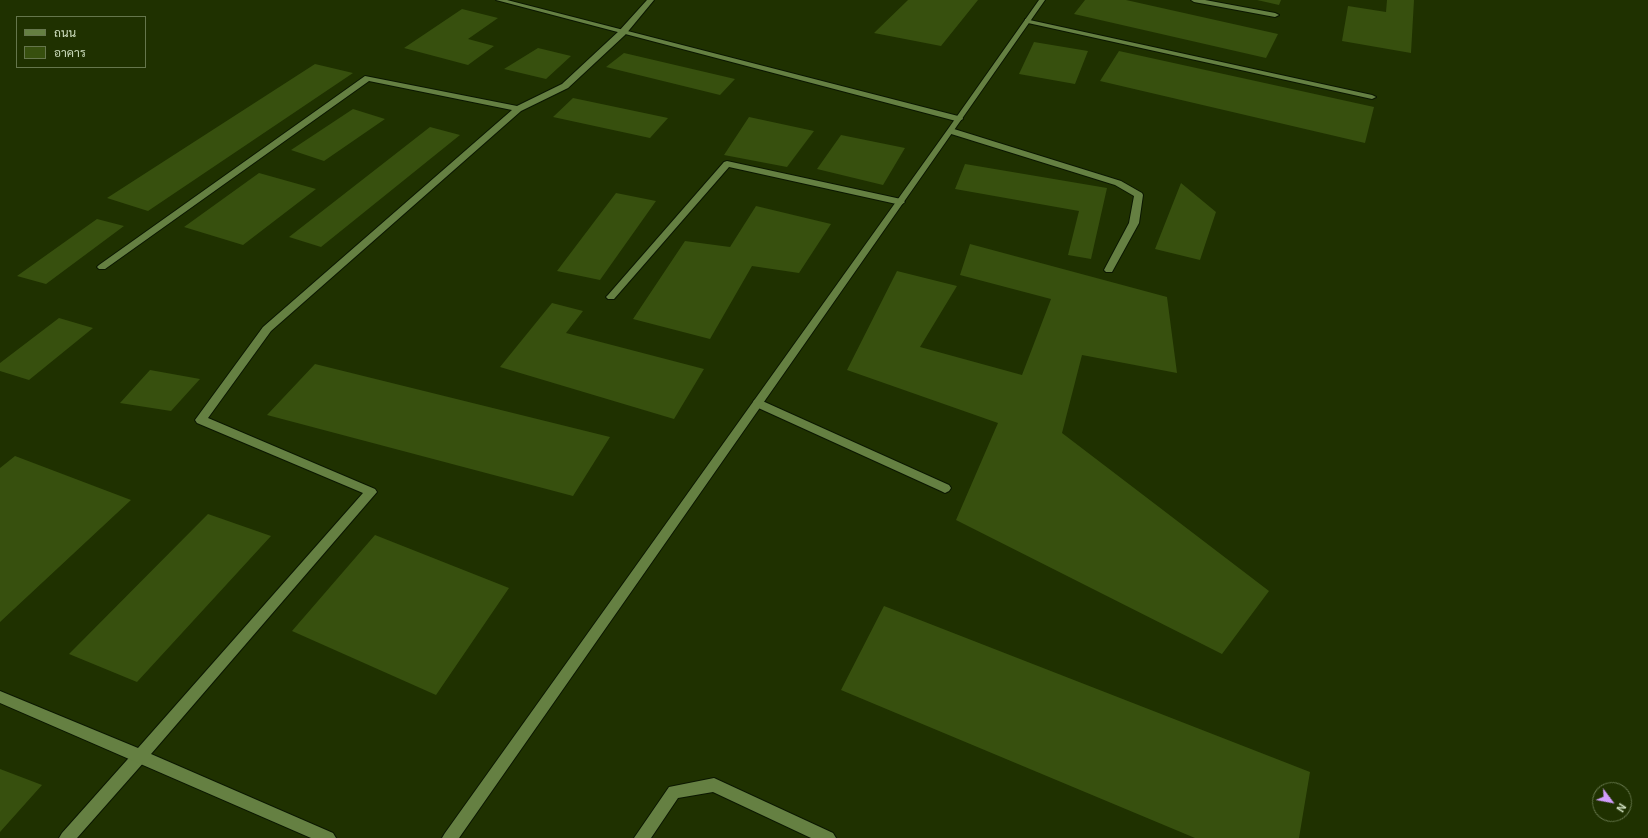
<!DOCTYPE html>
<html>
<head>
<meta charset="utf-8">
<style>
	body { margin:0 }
	#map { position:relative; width:1648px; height:838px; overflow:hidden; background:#1f3100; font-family:"Exo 2",Sarabun,sans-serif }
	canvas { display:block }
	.legend { position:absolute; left:16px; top:16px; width:130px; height:52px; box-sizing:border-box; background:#1f3100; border:1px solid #65764c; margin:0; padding:5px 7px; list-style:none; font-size:12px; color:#cdddbd }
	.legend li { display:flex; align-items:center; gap:8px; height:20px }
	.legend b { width:20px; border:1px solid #65764c }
	.north { position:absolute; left:1592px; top:782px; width:40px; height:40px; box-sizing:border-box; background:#1f3100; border:1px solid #65764c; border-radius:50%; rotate:122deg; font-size:11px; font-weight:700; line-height:16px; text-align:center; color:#cdddbd }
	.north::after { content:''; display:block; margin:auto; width:14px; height:18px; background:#d29dfd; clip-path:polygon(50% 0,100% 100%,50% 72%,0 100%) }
</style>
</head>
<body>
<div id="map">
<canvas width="1648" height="838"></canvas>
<ul class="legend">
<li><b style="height:5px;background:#658042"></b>ถนน</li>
<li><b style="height:11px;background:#37500e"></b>อาคาร</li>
</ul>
<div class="north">N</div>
</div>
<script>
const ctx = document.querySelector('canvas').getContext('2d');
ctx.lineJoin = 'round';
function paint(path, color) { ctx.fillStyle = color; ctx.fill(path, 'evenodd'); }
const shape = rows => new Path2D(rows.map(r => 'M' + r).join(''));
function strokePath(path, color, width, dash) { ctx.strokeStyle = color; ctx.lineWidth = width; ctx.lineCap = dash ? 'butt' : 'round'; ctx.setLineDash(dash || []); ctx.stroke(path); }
paint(shape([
	[908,0,978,0,941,46,874,33],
	[1085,0,1126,0,1278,34,1266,58,1074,14],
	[1257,0,1281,0,1279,5],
	[1387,0,1414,0,1411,53,1342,41,1348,6,1386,12],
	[462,9,498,18,468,39,494,46,468,65,404,48],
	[1034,42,1088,51,1075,84,1019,74],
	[538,48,571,56,546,79,504,69],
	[1119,51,1374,107,1365,143,1100,81],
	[624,53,735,79,720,95,606,67],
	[315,64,353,73,148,211,107,198],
	[573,98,668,118,650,138,553,117],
	[353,109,385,119,324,161,291,150],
	[749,117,814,131,787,167,724,155],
	[430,127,460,135,321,247,289,237],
	[841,135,905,148,883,185,817,169],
	[965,164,1107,188,1091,259,1068,255,1079,211,955,189],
	[259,173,316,189,243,245,184,227],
	[1181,183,1216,212,1200,260,1155,249],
	[616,193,656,201,600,280,557,271],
	[756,206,831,224,799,273,752,266,710,339,633,319,685,241,730,247],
	[97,219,124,226,46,284,17,276],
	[970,244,1167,297,1177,373,1082,355,1062,433,1269,591,1222,654,956,520,998,423,847,370,897,271,957,286,920,347,1022,375,1051,299,960,275],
	[552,303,583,311,566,333,704,369,674,419,500,367],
	[59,318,93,328,29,380,0,371,0,363],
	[315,364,610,437,573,496,267,415],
	[150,370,200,379,171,411,120,403],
	[15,456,131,500,0,622,0,468],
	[208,514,271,536,137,682,69,654],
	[375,535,509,588,436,695,292,631],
	[884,606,1310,772,1299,838,1195,838,841,690],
	[0,769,42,785,0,832]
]), '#37500e');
const service = shape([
	[496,0,507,0,962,117,963,119,959,121,956,121,496,0],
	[1191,0,1205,0,1275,13,1279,15,1275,17,1194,2,1191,0],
	[1025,19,1372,95,1376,97,1372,99,1028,23,1025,23,1025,19],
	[140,749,145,751,147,756,145,761,77,838,59,838,62,833,135,751,140,749],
	[714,778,833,833,836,838,811,838,713,792,678,798,651,838,634,838,669,787,714,778]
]);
const minor = shape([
	[647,0,654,0,625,35,568,88,521,111,271,331,208,418,375,489,377,492,151,754,333,833,336,838,311,838,0,703,0,691,138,748,363,493,197,423,195,420,263,327,512,110,369,81,105,269,99,269,97,267,99,265,365,76,517,106,562,84,619,31,647,0],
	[948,129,954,129,1121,181,1142,193,1143,195,1139,223,1112,272,1106,272,1104,270,1129,223,1134,196,1115,185,948,133,948,129],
	[727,161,901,199,905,202,901,205,729,167,614,299,608,299,606,297,608,295,724,162,727,161],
	[758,399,949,485,951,488,949,491,945,493,941,491,754,406,753,403,754,400,758,399]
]);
const tertiary = shape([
	[1039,0,1045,0,459,838,442,838,445,833,948,129,1039,0]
]);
strokePath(service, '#0b1700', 2);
strokePath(minor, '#0b1700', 2);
strokePath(tertiary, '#0b1700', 2);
paint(service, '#658042');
paint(minor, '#658042');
paint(tertiary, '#658042');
</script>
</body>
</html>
